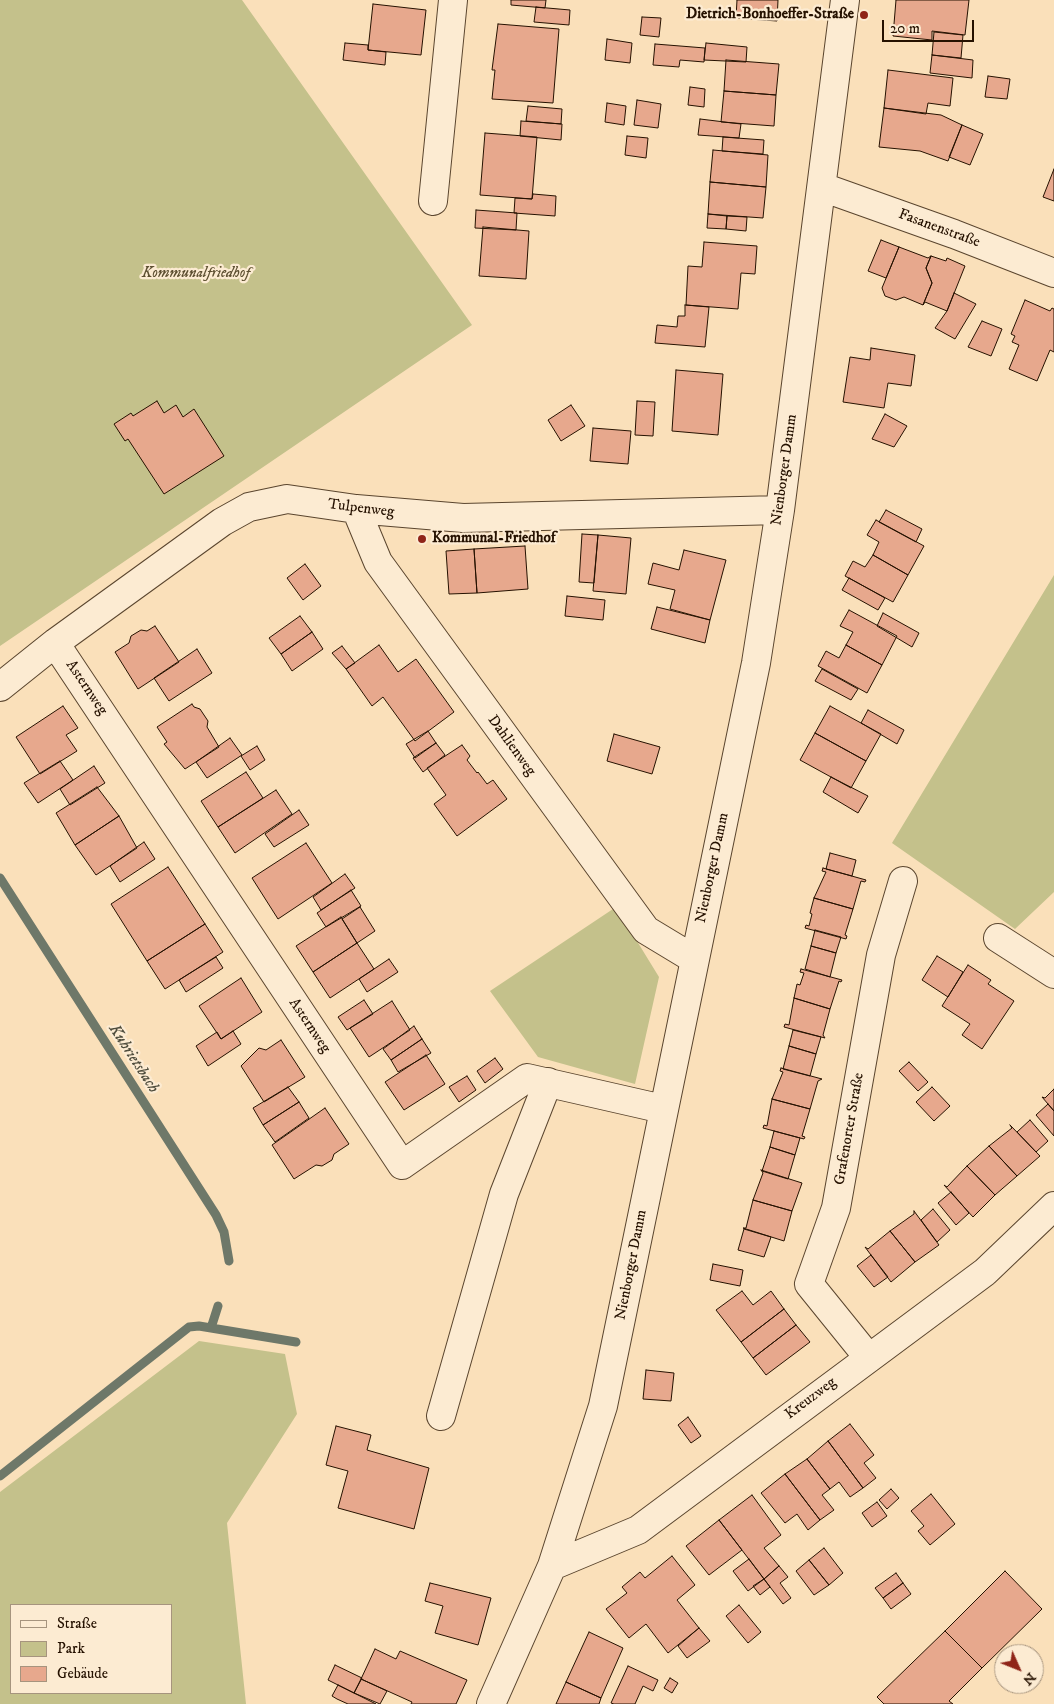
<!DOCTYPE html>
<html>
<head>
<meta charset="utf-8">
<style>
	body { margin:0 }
	#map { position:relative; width:1054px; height:1704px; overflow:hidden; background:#fae0ba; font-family:"IM FELL DW Pica",serif }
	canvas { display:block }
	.legend { position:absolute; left:10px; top:1604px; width:162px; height:90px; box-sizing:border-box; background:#fcebd2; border:1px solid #a6947e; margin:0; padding:6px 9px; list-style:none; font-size:15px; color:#251100 }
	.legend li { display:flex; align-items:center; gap:10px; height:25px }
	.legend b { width:25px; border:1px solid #a6947e }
	.north { position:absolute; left:994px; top:1644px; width:50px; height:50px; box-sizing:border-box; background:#fcebd2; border:1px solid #a6947e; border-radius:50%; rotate:134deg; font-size:14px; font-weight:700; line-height:20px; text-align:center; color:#251100 }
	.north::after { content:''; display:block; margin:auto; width:18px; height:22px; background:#8f2418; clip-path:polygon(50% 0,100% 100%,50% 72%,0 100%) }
	.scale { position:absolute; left:882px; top:20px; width:92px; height:22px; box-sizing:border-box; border:2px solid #251100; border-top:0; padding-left:6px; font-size:15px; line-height:18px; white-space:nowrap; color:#251100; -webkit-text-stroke:4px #fcebd2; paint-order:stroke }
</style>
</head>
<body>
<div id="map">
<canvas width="1054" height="1704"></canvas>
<ul class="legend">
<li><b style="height:6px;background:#fcebd2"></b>Straße</li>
<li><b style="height:14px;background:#c4c18b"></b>Park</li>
<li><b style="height:14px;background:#e7a88d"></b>Gebäude</li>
</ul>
<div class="north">N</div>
<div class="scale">20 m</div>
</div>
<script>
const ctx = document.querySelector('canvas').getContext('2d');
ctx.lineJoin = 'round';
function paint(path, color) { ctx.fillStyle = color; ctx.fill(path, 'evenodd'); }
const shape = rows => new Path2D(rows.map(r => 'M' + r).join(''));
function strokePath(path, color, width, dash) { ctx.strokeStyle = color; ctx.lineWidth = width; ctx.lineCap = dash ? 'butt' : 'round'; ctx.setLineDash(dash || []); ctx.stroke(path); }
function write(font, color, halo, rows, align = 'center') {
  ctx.font = font + ' "IM FELL DW Pica",serif'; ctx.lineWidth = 4.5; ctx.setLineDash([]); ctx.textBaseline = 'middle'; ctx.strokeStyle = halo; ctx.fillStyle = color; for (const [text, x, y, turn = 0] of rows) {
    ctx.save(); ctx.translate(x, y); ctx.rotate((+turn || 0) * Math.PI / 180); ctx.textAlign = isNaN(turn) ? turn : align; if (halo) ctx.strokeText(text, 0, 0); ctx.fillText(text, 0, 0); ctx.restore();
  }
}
paint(shape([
	[0,0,242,0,472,325,0,646],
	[1054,575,1054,892,1015,929,892,843],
	[616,907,659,977,635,1084,538,1057,490,991],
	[199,1341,285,1354,297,1414,227,1523,246,1704,0,1704,0,1492],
	[11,1605,171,1605,171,1693,11,1693]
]), '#c4c18b');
strokePath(shape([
	[0,878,216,1215,224,1232,229,1261],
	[211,1328,218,1306],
	[0,1476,189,1327,199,1326,296,1342]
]), '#6e7869', 9);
const building = shape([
	[511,0,546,0,545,8,511,5,511,0],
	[737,0,778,0,777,21,736,18,737,0],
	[896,0,969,0,965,35,932,31,932,40,893,36,896,0],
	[373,4,426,10,421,55,368,50,373,4],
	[536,7,570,10,569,25,534,22,536,7],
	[642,17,661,18,659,37,640,35,642,17],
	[498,24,559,29,553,103,492,99,495,70,492,70,498,24],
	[934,32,963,35,961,58,932,55,934,32],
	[607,39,632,43,630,63,605,60,607,39],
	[345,43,368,45,368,50,386,52,385,65,343,60,345,43],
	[706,43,747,47,746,62,704,60,706,43],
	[655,44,705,48,704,62,680,60,679,67,653,65,655,44],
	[932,55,973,60,972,78,930,73,932,55],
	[726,60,779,64,776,95,724,91,726,60],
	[888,70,953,78,950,106,928,103,926,114,884,108,888,70],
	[988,76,1010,79,1007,99,985,97,988,76],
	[690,87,705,89,704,107,688,105,690,87],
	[724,91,776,95,774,126,721,122,724,91],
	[637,100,661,104,658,128,634,125,637,100],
	[607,103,626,106,624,125,605,122,607,103],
	[528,106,562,109,561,124,526,121,528,106],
	[884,108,941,115,962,125,948,161,920,151,879,147,884,108],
	[700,119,741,124,739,138,698,135,700,119],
	[521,121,562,124,561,140,520,136,521,121],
	[962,125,983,134,970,165,949,157,962,125],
	[485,133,537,137,532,199,480,195,485,133],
	[627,136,648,138,646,158,625,155,627,136],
	[723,137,764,140,763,154,722,151,723,137],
	[713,150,768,155,766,187,710,182,713,150],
	[1054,169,1054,201,1043,197,1054,169],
	[710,182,766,187,763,218,708,214,710,182],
	[533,194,556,196,555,216,514,213,515,198,532,199,533,194],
	[476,210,517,213,516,230,475,228,476,210],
	[708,214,727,216,726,229,707,228,708,214],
	[727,216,747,217,746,231,726,229,727,216],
	[483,227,529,231,526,279,479,276,483,227],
	[881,240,899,247,886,278,868,271,881,240],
	[704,242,757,246,755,274,741,273,738,309,686,305,688,266,702,267,704,242],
	[899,247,928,258,931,256,926,268,932,283,923,305,904,297,896,300,885,296,882,288,899,247],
	[931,256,946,261,947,258,965,266,947,311,925,302,923,305,932,283,926,268,931,256],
	[954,293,976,304,955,339,935,328,947,311,954,293],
	[1025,300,1050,311,1052,308,1054,309,1054,352,1050,350,1037,381,1009,369,1019,345,1012,342,1015,336,1011,334,1025,300],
	[685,305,709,307,705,347,655,343,657,325,677,327,678,316,685,316,685,305],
	[982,321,1002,329,991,356,968,347,982,321],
	[871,348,915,355,911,386,888,383,884,408,843,402,850,357,870,360,871,348],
	[676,370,723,374,718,435,672,431,676,370],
	[157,401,164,413,176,405,183,417,194,409,224,456,164,494,128,439,125,441,114,424,131,413,133,416,157,401],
	[637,401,655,402,653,436,635,435,637,401],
	[571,405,585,426,561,441,548,420,571,405],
	[885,414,907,426,894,447,872,439,885,414],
	[593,428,631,431,628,464,590,461,593,428],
	[886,510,922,529,916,542,879,522,886,510],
	[876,520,924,546,908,575,873,555,879,542,867,535,876,520],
	[582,534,598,535,594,583,579,582,582,534],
	[598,535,631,538,626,594,593,591,598,535],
	[525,546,528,589,477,593,474,549,525,546],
	[474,549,477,593,449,594,446,551,474,549],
	[684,550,726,560,710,620,670,609,675,590,648,584,653,563,679,570,684,550],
	[873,555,908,575,893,602,845,576,853,561,865,567,873,555],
	[305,564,321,586,303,600,287,578,305,564],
	[849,578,885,598,878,610,842,590,849,578],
	[567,596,605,600,603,620,565,616,567,596],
	[657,607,710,620,705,643,651,629,657,607],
	[849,610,897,636,882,665,846,645,853,632,840,626,849,610],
	[883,613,919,633,912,647,877,626,883,613],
	[300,616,312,632,281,654,269,638,300,616],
	[155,626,179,662,138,689,115,652,129,643,131,636,141,630,147,631,155,626],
	[312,632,323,649,292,671,281,654,312,632],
	[379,645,398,672,416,659,454,712,415,741,383,697,372,706,346,669,379,645],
	[846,645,882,665,867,693,818,666,826,651,839,658,846,645],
	[342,646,355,663,346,669,332,653,342,646],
	[197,649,212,673,169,701,154,678,197,649],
	[822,669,858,689,851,700,815,681,822,669],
	[192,704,194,707,200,709,208,721,207,727,219,747,185,769,164,744,167,742,157,727,192,704],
	[63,706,78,728,66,735,77,751,40,774,16,737,63,706],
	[830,706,881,734,866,761,815,733,830,706],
	[868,710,904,730,897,744,861,723,868,710],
	[428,731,436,743,415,758,406,744,428,731],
	[815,733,866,761,851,788,800,760,815,733],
	[614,734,660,747,652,774,607,761,614,734],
	[230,738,242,755,207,778,196,762,230,738],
	[436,743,445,755,423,772,413,758,436,743],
	[462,745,470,756,467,760,477,773,478,772,487,784,493,780,507,799,457,836,434,804,446,795,427,768,462,745],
	[257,746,265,760,250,770,241,756,257,746],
	[60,761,73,780,38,803,24,783,60,761],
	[94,766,105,783,70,805,60,789,94,766],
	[246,772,263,798,218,827,201,801,246,772],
	[831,777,868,796,858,813,823,792,831,777],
	[97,787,119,816,75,845,56,813,97,787],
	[276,790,292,814,235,853,218,827,276,790],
	[299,810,309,825,274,847,265,834,299,810],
	[119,816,137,848,96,875,75,845,119,816],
	[144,842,155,859,120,882,110,866,144,842],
	[306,843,332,883,278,919,252,878,306,843],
	[830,853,856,860,852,876,826,869,830,853],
	[168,867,205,924,147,961,111,904,168,867],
	[823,868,866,880,865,882,861,881,853,909,814,898,826,872,822,871,823,868],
	[345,874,355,888,321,910,313,897,345,874],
	[351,890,361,906,326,927,317,913,351,890],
	[814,898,853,909,845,935,847,936,846,939,805,928,806,925,809,926,812,914,810,913,814,898],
	[360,907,375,931,357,943,342,919,360,907],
	[341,917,357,943,313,972,296,946,341,917],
	[205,924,223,952,165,989,147,961,205,924],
	[815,930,841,937,836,953,811,946,815,930],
	[357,943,374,969,330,998,313,972,357,943],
	[811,946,836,953,830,977,805,969,811,946],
	[937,956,963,972,948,997,922,980,937,956],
	[216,957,223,968,186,992,179,980,216,957],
	[389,959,398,972,367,992,359,979,389,959],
	[968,965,991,980,988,984,1014,1001,982,1049,962,1035,970,1024,942,1006,968,965],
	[801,969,842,980,841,982,839,981,830,1009,794,998,797,984,800,985,804,973,800,972,801,969],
	[241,978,262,1012,221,1039,199,1006,241,978],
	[794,998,830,1009,823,1035,825,1038,784,1027,785,1024,789,1025,794,998],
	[364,1000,373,1014,347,1030,338,1017,364,1000],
	[392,1001,410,1030,369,1057,350,1028,392,1001],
	[414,1026,422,1039,391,1060,383,1049,414,1026],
	[793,1030,821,1037,816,1054,789,1046,793,1030],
	[233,1031,241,1044,208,1066,196,1046,217,1032,221,1039,233,1031],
	[422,1039,431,1053,398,1072,391,1060,422,1039],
	[281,1040,305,1077,264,1102,241,1066,259,1048,266,1050,281,1040],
	[789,1046,816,1054,810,1076,783,1069,789,1046],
	[426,1055,445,1084,404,1110,385,1082,426,1055],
	[495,1058,503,1069,485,1083,477,1071,495,1058],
	[909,1062,928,1082,918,1091,899,1071,909,1062],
	[781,1068,822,1079,818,1081,810,1109,772,1099,783,1072,780,1071,781,1068],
	[467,1076,476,1090,459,1102,449,1087,467,1076],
	[288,1087,299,1102,263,1125,253,1108,288,1087],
	[932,1087,950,1106,934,1121,916,1102,932,1087],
	[1054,1089,1054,1111,1042,1097,1045,1098,1054,1089],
	[772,1099,810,1109,802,1136,805,1137,804,1139,763,1128,764,1125,767,1126,772,1099],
	[299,1102,309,1118,275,1142,263,1125,299,1102],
	[1048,1104,1054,1111,1054,1136,1036,1115,1048,1104],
	[325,1108,349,1144,334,1154,332,1160,322,1166,316,1165,294,1179,272,1145,325,1108],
	[1030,1120,1048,1141,1036,1152,1017,1132,1030,1120],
	[1010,1125,1040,1156,1017,1176,989,1146,1012,1128,1010,1125],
	[774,1131,800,1138,795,1155,770,1147,774,1131],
	[989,1146,1017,1176,995,1195,967,1166,989,1146],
	[770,1147,795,1155,788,1179,762,1171,770,1147],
	[967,1166,995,1195,973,1217,944,1185,947,1187,967,1166],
	[761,1170,802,1183,792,1211,753,1200,763,1173,761,1170],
	[951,1192,969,1213,956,1225,938,1203,951,1192],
	[753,1200,792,1211,784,1241,743,1228,746,1228,753,1200],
	[933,1209,950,1230,937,1242,921,1220,933,1209],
	[914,1211,939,1245,915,1262,890,1231,914,1214,914,1211],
	[744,1229,771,1237,764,1257,738,1250,744,1229],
	[890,1231,915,1262,891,1282,865,1247,868,1249,890,1231],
	[871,1255,888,1277,874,1287,857,1266,871,1255],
	[713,1264,743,1270,740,1286,710,1280,713,1264],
	[742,1291,753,1305,771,1291,784,1309,741,1342,716,1310,742,1291],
	[784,1309,796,1325,753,1358,741,1342,784,1309],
	[796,1325,810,1342,766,1375,753,1358,796,1325],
	[646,1370,674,1373,671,1401,643,1399,646,1370],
	[688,1417,701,1436,691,1443,678,1425,688,1417],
	[850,1424,874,1455,864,1463,876,1478,863,1488,828,1441,850,1424],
	[336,1426,371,1435,367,1450,429,1468,414,1529,338,1508,348,1471,326,1465,336,1426],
	[828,1441,863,1488,850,1497,839,1482,830,1489,807,1459,828,1441],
	[807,1459,830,1489,822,1495,834,1510,820,1520,785,1474,807,1459],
	[785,1474,820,1520,808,1530,797,1514,785,1523,761,1493,785,1474],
	[891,1489,899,1498,887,1509,879,1500,891,1489],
	[931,1494,955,1524,930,1545,918,1531,924,1526,911,1511,931,1494],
	[752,1495,781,1535,764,1548,779,1566,764,1579,719,1520,752,1495],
	[877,1502,887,1516,872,1527,862,1513,877,1502],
	[719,1520,742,1550,709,1575,686,1546,719,1520],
	[824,1548,843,1573,829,1585,809,1560,824,1548],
	[672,1556,695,1585,677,1600,699,1628,668,1653,646,1624,629,1638,606,1609,627,1593,622,1587,640,1572,645,1578,672,1556],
	[749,1559,764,1579,748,1591,733,1571,749,1559],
	[809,1560,829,1585,814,1595,796,1571,809,1560],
	[779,1566,788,1577,780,1583,791,1598,783,1604,764,1579,779,1566],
	[1005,1571,1042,1609,982,1668,945,1631,1005,1571],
	[896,1573,903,1583,883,1598,875,1588,896,1573],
	[764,1579,770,1587,760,1595,753,1586,764,1579],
	[430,1583,491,1598,478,1645,435,1633,443,1606,425,1601,430,1583],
	[903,1583,911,1594,891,1609,883,1598,903,1583],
	[739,1605,761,1632,748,1643,726,1616,739,1605],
	[699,1628,710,1641,687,1658,678,1646,699,1628],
	[945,1631,982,1668,949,1701,953,1704,884,1704,877,1697,945,1631],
	[589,1632,623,1648,601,1698,566,1682,589,1632],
	[375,1649,396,1659,400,1651,467,1680,456,1704,411,1704,412,1702,361,1679,375,1649],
	[335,1665,362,1678,354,1693,328,1680,335,1665],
	[628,1666,658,1680,653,1691,643,1686,635,1704,614,1704,611,1703,628,1666],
	[670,1678,678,1683,672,1693,664,1688,670,1678],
	[361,1679,387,1691,380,1704,354,1693,361,1679],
	[566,1682,601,1698,599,1704,556,1704,566,1682],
	[338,1685,376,1704,348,1704,337,1699,332,1696,338,1685]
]);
paint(building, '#e7a88d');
strokePath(building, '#251100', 1);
const minor = shape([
	[822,187,954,234,1054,273],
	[433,201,453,0],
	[356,509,378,562,646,930,694,959],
	[55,643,402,1165,527,1078,663,1109],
	[0,687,55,643,222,522,249,507,287,499,356,509,463,518,780,510],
	[998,938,1054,974],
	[868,1357,809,1284,836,1208,881,955,903,881],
	[441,1416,504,1194,548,1082],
	[552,1566,638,1530,985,1272,1054,1206],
	[491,1704,552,1566,603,1406,756,663,780,510,845,0]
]);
strokePath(minor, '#5a452e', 30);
strokePath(minor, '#fcebd2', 28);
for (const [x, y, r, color] of [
	[864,15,5,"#8f2418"],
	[422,539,5,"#8f2418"]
]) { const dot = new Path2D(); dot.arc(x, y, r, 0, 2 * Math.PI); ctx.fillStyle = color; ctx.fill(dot); strokePath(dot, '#fcebd2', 2); }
write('bold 15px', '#251100', '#fcebd2', [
	["Dietrich-Bonhoeffer-Straße",854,15],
	["Kommunal-Friedhof",432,539,"left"]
], 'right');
write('15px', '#251100', '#fcebd2', [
	["Fasanenstraße",939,229,20],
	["Nienborger Damm",785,470,-82],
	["Tulpenweg",361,509,7],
	["Asternweg",86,688,56],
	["Dahlienweg",511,746,54],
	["Nienborger Damm",713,868,-78],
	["Asternweg",309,1026,56],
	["Grafenorter Straße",850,1129,-80],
	["Nienborger Damm",632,1265,-79],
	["Kreuzweg",811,1399,-37]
]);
write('italic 15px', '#5d4f31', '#fcebd2', [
	["Kommunalfriedhof",196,274]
]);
write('italic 16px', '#4f4d3d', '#fcebd2', [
	["Kuhrietsbach",133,1059,57]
]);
</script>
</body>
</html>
